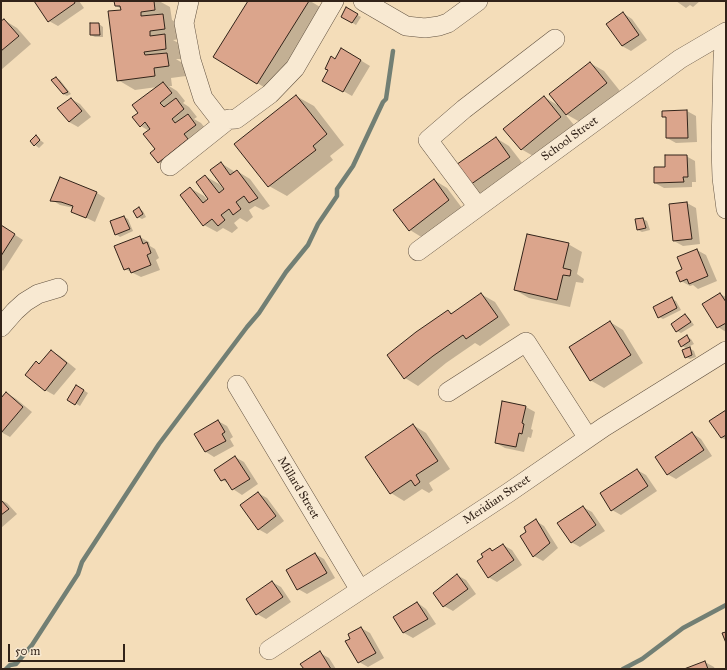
<!DOCTYPE html>
<html>
<head>
<meta charset="utf-8">
<style>
	body { margin:0 }
	#map { position:relative; width:727px; height:670px; overflow:hidden; background:#f4ddb9; font-family:"IM FELL Great Primer",serif }
	canvas { display:block }
	.frame { position:absolute; inset:0; border:2px solid #322319; pointer-events:none }
	.scale { position:absolute; left:8px; top:644px; width:117px; height:18px; box-sizing:border-box; border:2px solid #322319; border-top:0; padding-left:5px; font-size:12px; line-height:14px; white-space:nowrap; color:#322319; -webkit-text-stroke:3px #f8e9d2; paint-order:stroke }
</style>
</head>
<body>
<div id="map">
<canvas width="727" height="670"></canvas>
<div class="frame"></div>
<div class="scale">50 m</div>
</div>
<script>
const ctx = document.querySelector('canvas').getContext('2d');
ctx.lineJoin = 'round';
function paint(path, color) { ctx.fillStyle = color; ctx.fill(path, 'evenodd'); }
const shape = rows => new Path2D(rows.map(r => 'M' + r).join(''));
function strokePath(path, color, width, dash) { ctx.strokeStyle = color; ctx.lineWidth = width; ctx.lineCap = dash ? 'butt' : 'round'; ctx.setLineDash(dash || []); ctx.stroke(path); }
function write(font, color, halo, rows, align = 'center') {
  ctx.font = font + ' "IM FELL Great Primer",serif'; ctx.lineWidth = 3; ctx.setLineDash([]); ctx.textBaseline = 'middle'; ctx.strokeStyle = halo; ctx.fillStyle = color; for (const [text, x, y, turn = 0] of rows) {
    ctx.save(); ctx.translate(x, y); ctx.rotate((+turn || 0) * Math.PI / 180); ctx.textAlign = isNaN(turn) ? turn : align; if (halo) ctx.strokeText(text, 0, 0); ctx.fillText(text, 0, 0); ctx.restore();
  }
}
paint(shape([
	[35,1,79,1,84,8,58,26,49,21],
	[115,1,159,1,170,7,172,20,180,25,182,39,173,40,182,45,184,59,176,59,184,64,186,76,171,78,172,86,169,86,177,91,185,101,183,103,189,107,197,117,194,119,201,123,209,133,172,170,158,162,156,149,149,131,141,126,139,113,157,87,135,90,118,80,122,11,122,9,116,6],
	[249,1,310,1,327,11,275,94,214,56],
	[676,1,700,1,693,7,690,5,686,8],
	[347,9,361,17,356,25,342,16],
	[623,13,632,19,647,40,631,51,622,46],
	[4,20,17,28,31,44,1,70,1,23],
	[91,24,99,24,103,27,103,37,95,37,91,35],
	[342,49,370,66,352,96,324,80],
	[590,63,604,71,620,91,580,122,564,113,574,125,535,157,521,149,544,97,561,107],
	[56,78,60,80,71,94,67,96,63,94],
	[296,96,314,106,344,145,330,156,333,160,287,196,269,186],
	[71,99,80,104,91,117,78,127,69,122],
	[687,111,696,116,697,142,676,143,667,138,667,118,663,116],
	[36,137,44,143,39,148,35,145],
	[496,138,509,146,523,164,481,194,468,187],
	[686,156,695,161,696,182,692,182,692,187,664,188,655,183,666,168],
	[221,163,235,172,237,171,250,179,270,206,263,210,255,206,249,210,253,217,247,222,240,218,234,223,238,228,232,233,223,228,217,232,204,225,190,188,204,196,208,201,210,199,205,176,219,184,224,190,226,189],
	[434,180,447,188,462,208,423,238,410,230],
	[97,193,105,198,95,222,72,211,74,208,60,205,52,200],
	[687,203,696,208,700,244,683,246,674,241,670,205],
	[139,209,143,211,146,217,142,219,138,217],
	[124,217,128,219,133,231,120,237,116,234],
	[643,219,647,221,650,230,642,232,638,230,636,220],
	[1,226,23,240,3,271,1,269],
	[140,237,149,242,150,246,155,249,159,258,156,260,160,270,141,277,125,269],
	[568,244,582,252,577,274,584,279,583,283,576,282,570,307,529,298,515,290],
	[697,250,706,255,717,281,698,289,693,285,690,286,681,281,683,270],
	[481,294,495,302,510,325,480,346,475,343,446,363,418,386,405,378,448,311,453,314],
	[720,294,726,297,726,332,718,327],
	[672,299,676,301,681,310,663,319,659,317],
	[685,315,689,318,694,325,681,333,677,331],
	[610,322,623,330,643,363,604,388,590,380],
	[687,337,691,339,694,344,688,347,694,351,696,357,690,359,685,357,688,349,682,346],
	[51,351,60,356,76,369,54,395,45,390,40,365],
	[77,386,88,393,80,406,68,399],
	[6,393,15,398,32,412,10,437,1,432,1,399],
	[526,407,535,412,531,429,533,430,531,438,528,437,524,452,505,448,496,443],
	[726,411,726,440,722,438,711,421],
	[218,421,227,426,233,437,230,439,234,446,214,457,206,452],
	[413,425,426,433,450,469,429,483,433,490,429,493,422,489,404,501,391,493],
	[692,433,701,439,712,456,676,479,667,474],
	[235,457,244,462,258,484,242,495,233,489,230,484,222,480],
	[637,470,646,475,657,491,621,515,612,510],
	[258,493,267,498,284,521,267,534,258,529],
	[1,500,7,503,17,514,1,528],
	[583,507,592,512,605,531,580,547,571,542],
	[536,521,544,526,558,548,543,561,534,556,522,537,528,533],
	[503,545,512,550,522,565,497,582,488,577,485,557,490,550,493,551],
	[315,554,324,559,335,578,307,594,298,589],
	[457,575,466,580,476,594,453,611,444,606,434,593],
	[272,582,281,587,291,602,266,619,257,614],
	[418,603,426,609,436,624,413,638,404,633,395,617],
	[361,628,370,633,384,658,368,667,359,662,352,639],
	[320,653,329,658,336,669,305,669],
	[705,662,714,667,715,669,686,669]
]), '#0003');
strokePath(shape([
	[6,669,10,665,16,664,32,645,78,574,82,562,159,444,247,327,259,313,286,272,308,245,318,224,337,196,337,189,353,166,383,102,386,99,393,51],
	[623,669,642,659,683,628,726,605]
]), '#727f74', 4.5);
const building = shape([
	[34,1,74,1,75,3,48,22,34,1],
	[114,1,154,1,155,10,141,12,141,16,163,14,165,29,150,31,150,36,165,34,166,49,144,52,145,55,167,53,169,66,154,68,155,76,117,81,108,11,121,10,120,6,115,6,114,1],
	[248,1,309,1,257,84,213,57,248,1],
	[346,7,358,14,352,23,341,17,346,7],
	[623,12,639,35,622,46,606,24,623,12],
	[4,19,19,36,1,51,1,21,4,19],
	[90,23,99,23,100,35,90,35,90,23],
	[341,48,361,60,343,92,322,81,328,70,325,69,331,56,335,59,341,48],
	[590,62,607,83,566,115,549,94,590,62],
	[56,77,68,92,63,94,51,80,56,77],
	[163,82,172,93,160,103,164,107,176,98,184,109,172,119,175,123,188,114,196,125,184,134,188,139,158,163,150,153,155,149,143,134,150,129,145,122,140,127,132,117,138,113,132,105,163,82],
	[296,95,327,134,313,146,316,150,268,187,234,144,296,95],
	[544,96,561,117,521,150,503,129,544,96],
	[71,98,82,111,69,122,57,108,71,98],
	[687,110,688,138,666,138,666,117,662,117,662,111,687,110],
	[36,135,40,140,34,146,30,141,36,135],
	[496,137,510,157,467,187,453,167,496,137],
	[665,155,687,155,688,177,683,177,684,182,654,183,654,167,665,167,665,155],
	[221,162,230,175,237,170,258,198,249,203,244,196,236,202,241,209,233,215,229,209,221,215,225,220,218,226,212,219,203,226,180,195,190,187,203,203,208,199,196,182,205,175,219,193,224,189,210,170,221,162],
	[60,177,97,192,86,218,71,212,73,206,61,202,50,201,60,177],
	[434,179,449,200,409,231,393,210,434,179],
	[687,202,692,239,673,241,669,204,687,202],
	[139,207,143,214,137,218,133,211,139,207],
	[124,216,130,229,115,235,110,221,124,216],
	[643,218,646,228,637,230,635,219,643,218],
	[1,225,15,234,1,256,1,225],
	[527,234,569,243,563,268,571,270,570,276,563,275,557,300,514,290,527,234],
	[140,236,143,244,147,242,151,253,147,255,151,265,131,273,129,268,124,270,114,246,140,236],
	[697,249,708,276,689,284,687,279,680,282,676,272,682,269,677,257,697,249],
	[481,293,498,317,466,339,463,335,433,356,404,379,387,355,416,332,448,310,451,314,481,293],
	[720,293,726,302,726,323,717,328,702,304,720,293],
	[672,297,677,308,658,318,653,307,672,297],
	[685,314,691,322,676,332,671,324,685,314],
	[610,321,631,355,590,381,569,347,610,321],
	[687,335,690,341,681,347,678,341,687,335],
	[690,347,692,355,685,358,682,350,690,347],
	[51,350,67,363,45,391,25,375,36,361,39,364,51,350],
	[76,385,84,390,75,405,67,400,76,385],
	[6,392,23,407,1,433,1,398,6,392],
	[502,401,526,406,522,423,524,424,522,434,519,433,516,447,495,443,502,401],
	[726,410,726,435,721,438,709,421,726,410],
	[218,420,225,432,222,434,226,441,205,452,194,434,218,420],
	[413,424,438,461,416,475,420,482,415,486,411,480,390,494,365,457,413,424],
	[692,432,704,450,667,475,655,457,692,432],
	[235,456,250,479,232,490,225,479,221,481,214,470,235,456],
	[637,469,648,486,611,511,600,493,637,469],
	[258,492,276,516,258,530,240,505,258,492],
	[1,500,9,509,1,515,1,500],
	[583,506,596,525,571,543,557,523,583,506],
	[536,519,550,543,533,557,520,536,526,532,524,527,536,519],
	[503,544,514,560,488,578,477,561,483,557,481,554,490,548,492,551,503,544],
	[315,553,327,573,297,590,286,570,315,553],
	[457,574,468,589,443,607,433,593,457,574],
	[272,581,283,597,256,615,246,599,272,581],
	[417,602,428,619,403,633,393,617,417,602],
	[361,627,376,653,358,663,345,641,350,639,348,634,361,627],
	[726,632,726,643,722,633,726,632],
	[320,651,331,669,304,669,300,664,320,651],
	[705,661,708,669,684,669,705,661]
]);
paint(building, '#dba58c');
strokePath(building, '#322319', 1);
const minor = shape([
	[189,1,184,23,191,60,203,98,220,120,236,119,270,94,295,68,334,1],
	[363,1,406,26,425,28,439,26,448,23,478,1],
	[725,33,723,59,721,147,722,178,726,209],
	[170,166,229,119],
	[478,207,428,140,464,109,555,39],
	[418,251,680,59,726,32],
	[1,327,15,311,25,302,38,294,58,288],
	[237,385,360,590],
	[448,392,526,342,588,438],
	[269,650,508,493,604,427,726,351]
]);
strokePath(minor, '#625241', 20);
strokePath(minor, '#f8e9d2', 19);
write('12px', '#322319', '#f8e9d2', [
	["School Street",570,139,-36],
	["Millard Street",298,488,59],
	["Meridian Street",497,500,-34]
]);
</script>
</body>
</html>
